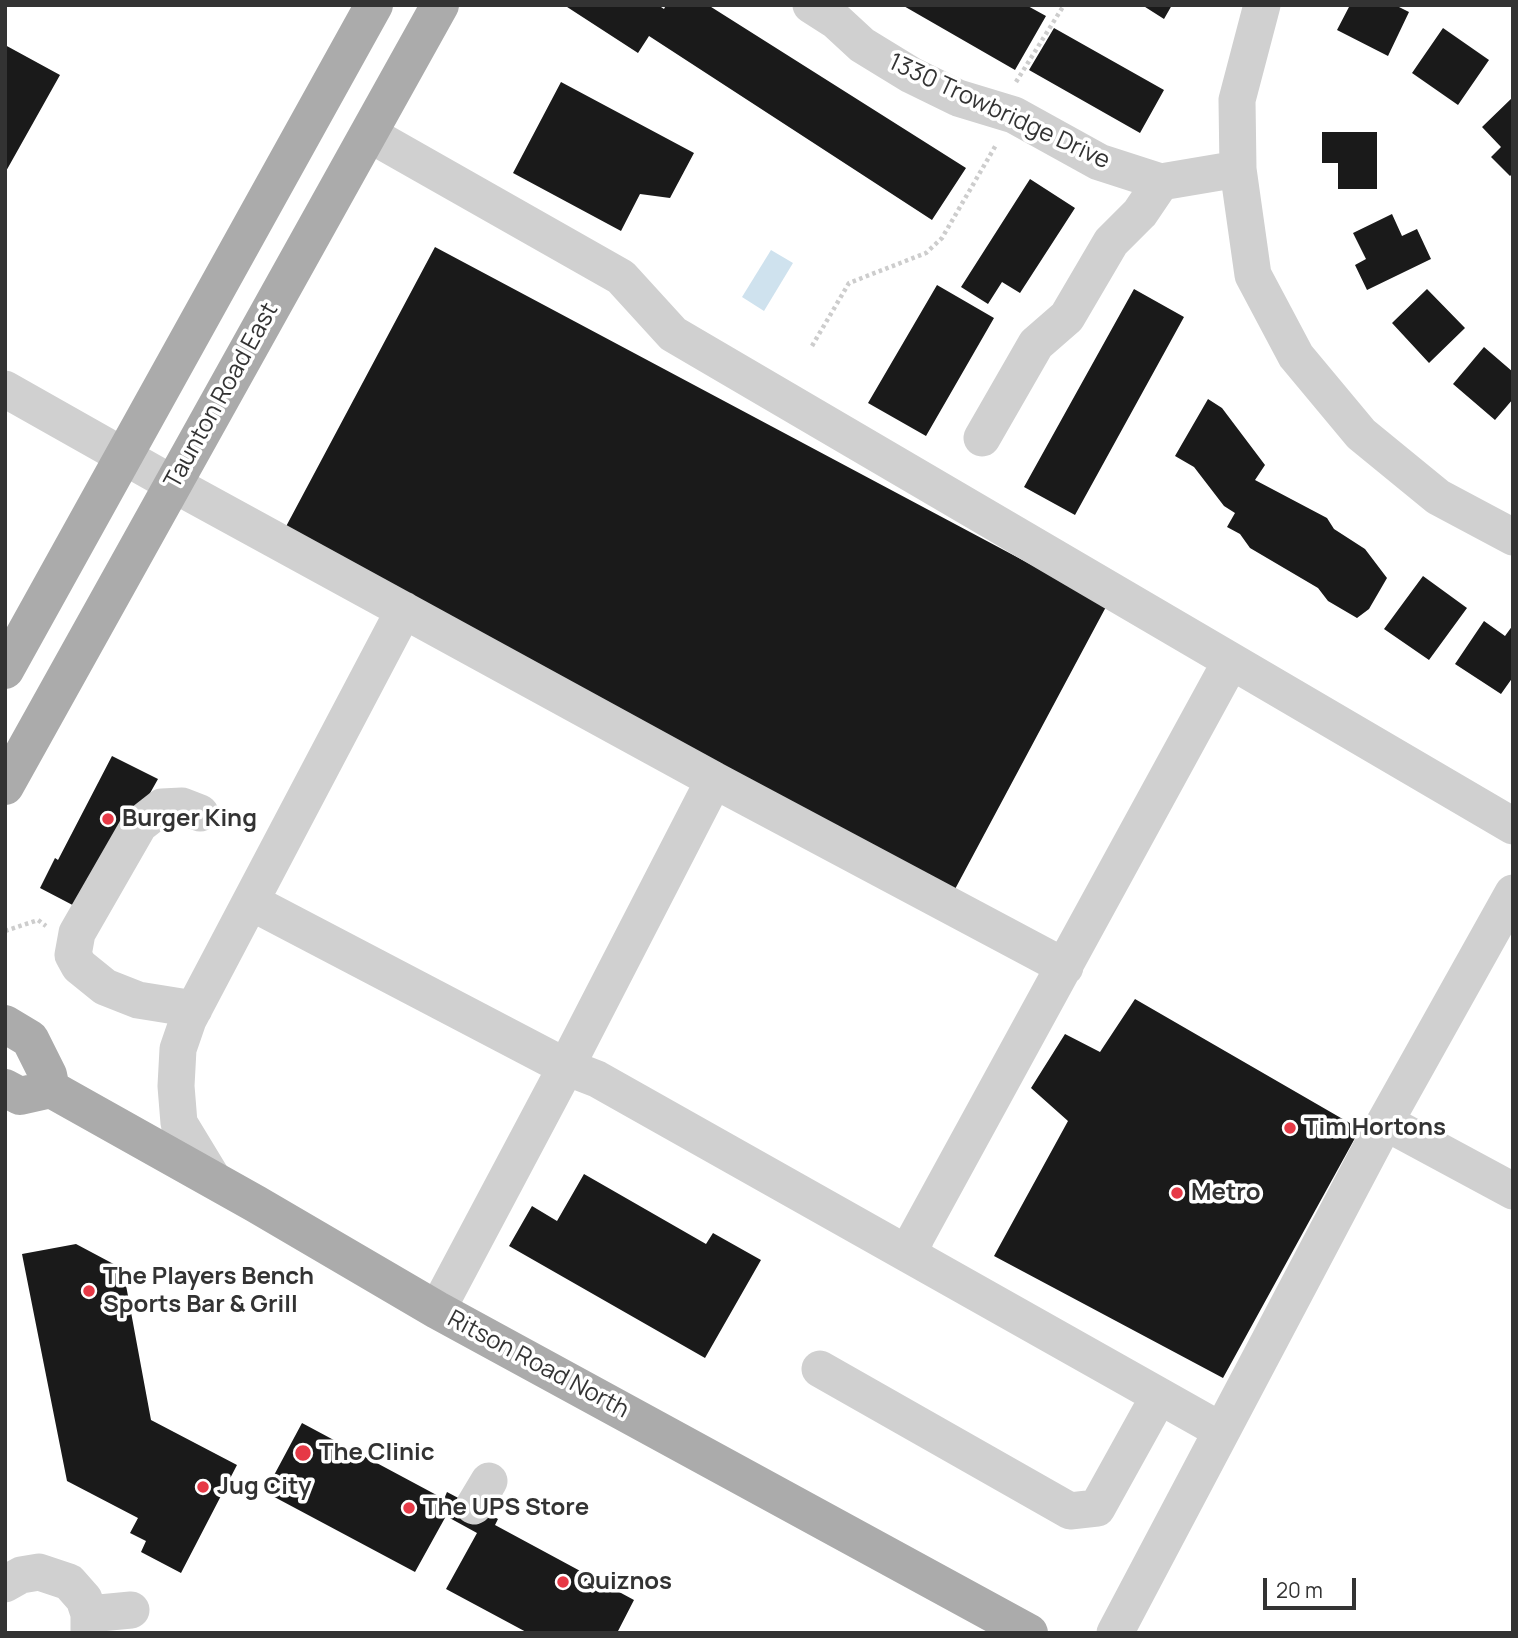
<!DOCTYPE html>
<html>
<head>
<meta charset="utf-8">
<style>
	body { margin:0 }
	#map { position:relative; width:1518px; height:1638px; overflow:hidden; background:#fff; font-family:Manrope,sans-serif }
	canvas { display:block }
	.frame { position:absolute; inset:0; border:7px solid #333; pointer-events:none }
	.scale { position:absolute; left:1263px; top:1578px; width:93px; height:32px; box-sizing:border-box; border:4px solid #333; border-top:0; padding-left:9px; font-size:21px; line-height:24px; white-space:nowrap; color:#333; -webkit-text-stroke:5px #fff; paint-order:stroke }
</style>
</head>
<body>
<div id="map">
<canvas width="1518" height="1638"></canvas>
<div class="frame"></div>
<div class="scale">20 m</div>
</div>
<script>
const ctx = document.querySelector('canvas').getContext('2d');
ctx.lineJoin = 'round';
function paint(path, color) { ctx.fillStyle = color; ctx.fill(path, 'evenodd'); }
const shape = rows => new Path2D(rows.map(r => 'M' + r).join(''));
function strokePath(path, color, width, dash) { ctx.strokeStyle = color; ctx.lineWidth = width; ctx.lineCap = dash ? 'butt' : 'round'; ctx.setLineDash(dash || []); ctx.stroke(path); }
function write(font, color, halo, rows, align = 'center') {
  ctx.font = font + ' Manrope,sans-serif'; ctx.lineWidth = 7; ctx.setLineDash([]); ctx.textBaseline = 'middle'; ctx.strokeStyle = halo; ctx.fillStyle = color; for (const [text, x, y, turn = 0] of rows) {
    ctx.save(); ctx.translate(x, y); ctx.rotate((+turn || 0) * Math.PI / 180); ctx.textAlign = isNaN(turn) ? turn : align; if (halo) ctx.strokeText(text, 0, 0); ctx.fillText(text, 0, 0); ctx.restore();
  }
}
paint(shape([
	[771,250,793,263,764,311,742,297]
]), '#cfe2ee');
paint(shape([
	[564,5,658,5,664,9,666,5,708,5,966,168,932,220,649,36,638,53],
	[902,5,1026,5,1046,16,1015,70],
	[1142,5,1172,5,1164,19],
	[1350,5,1395,5,1409,12,1388,56,1337,30],
	[1054,28,1164,90,1140,133,1029,70],
	[1443,28,1489,60,1458,105,1412,73],
	[5,45,60,75,5,173],
	[561,82,694,153,670,198,640,194,621,231,513,173],
	[1513,97,1513,173,1510,176,1491,157,1501,147,1482,127],
	[1322,132,1377,132,1377,189,1338,189,1338,163,1322,163],
	[1030,179,1075,208,1020,293,1002,282,988,304,961,287],
	[1392,214,1402,236,1417,229,1431,259,1367,290,1355,265,1366,259,1353,233],
	[435,247,1107,605,954,891,282,534],
	[937,285,994,318,926,436,868,403],
	[1134,289,1184,317,1075,515,1024,487],
	[1427,289,1465,328,1429,363,1392,323],
	[1484,347,1513,372,1513,399,1495,420,1453,384],
	[1208,399,1222,408,1265,465,1255,480,1327,518,1334,529,1365,549,1387,578,1369,609,1357,618,1328,601,1318,588,1250,548,1240,534,1227,527,1235,513,1224,506,1194,467,1175,456],
	[1423,576,1467,608,1429,660,1384,629],
	[1484,621,1505,636,1513,625,1513,677,1501,694,1455,664],
	[112,756,158,779,84,911,40,888,55,858,58,860],
	[1135,999,1360,1129,1223,1378,994,1256,1068,1121,1031,1088,1065,1034,1100,1052],
	[584,1174,706,1244,713,1233,761,1260,705,1358,509,1246,532,1206,557,1221],
	[76,1244,123,1269,151,1420,237,1465,181,1573,141,1552,146,1541,130,1533,138,1518,67,1481,22,1254],
	[302,1423,444,1499,447,1492,498,1519,495,1525,634,1600,617,1633,528,1633,446,1589,477,1533,446,1516,415,1572,265,1492]
]), '#1a1a1a');
strokePath(shape([
	[1016,82,1064,5],
	[812,346,849,283,926,253,942,238,996,145],
	[5,931,38,920,46,926]
]), '#cdcdcd', 4.5, [3.5, 3.5]);
strokePath(shape([
	[811,5,836,21,862,45,911,75,958,98,1014,115,1099,162,1161,182],
	[1262,5,1237,100,1238,169,1253,275,1296,356,1361,434,1438,497,1513,537],
	[369,134,621,277,673,334,1513,826],
	[5,389,173,484,714,780,566,1067,251,902],
	[982,438,1036,344,1067,317,1111,242,1140,213,1161,182,1238,169],
	[714,780,1065,967],
	[194,1009,138,1000,105,987,79,966,73,955,77,933,139,825,162,807,182,806,200,813],
	[1385,1122,1513,893],
	[213,1179,179,1123,176,1086,178,1049,188,1020,404,610],
	[910,1254,916,1237,1231,661],
	[437,1310,566,1067,597,1079,1220,1430],
	[820,1369,1070,1511,1097,1508,1158,1398],
	[474,1506,489,1481],
	[5,1584,21,1575,39,1572,69,1582,84,1599,89,1614,89,1633],
	[89,1614,131,1610],
	[1115,1633,1385,1122,1513,1191]
]), '#d0d0d0', 37);
strokePath(shape([
	[5,670,374,5],
	[5,786,440,5],
	[5,1024,30,1039,48,1075,51,1089],
	[5,1088,20,1096,51,1089,256,1204,437,1310,1029,1633]
]), '#ababab', 38);
for (const [x, y, r, color] of [
	[108,819,7,"#e63946"],
	[1290,1128,7,"#e63946"],
	[1177,1193,7,"#e63946"],
	[89,1291,7,"#e63946"],
	[303,1453,9,"#e63946"],
	[203,1487,7,"#e63946"],
	[409,1508,7,"#e63946"],
	[563,1582,7,"#e63946"]
]) { const dot = new Path2D(); dot.arc(x, y, r, 0, 2 * Math.PI); ctx.fillStyle = color; ctx.fill(dot); strokePath(dot, '#fff', 2.5); }
write('24px', '#333', '#fff', [
	["1330 Trowbridge Drive",999,112,25],
	["Taunton Road East",222,396,-61],
	["Ritson Road North",538,1365,28]
]);
write('bold 24px', '#333', '#fff', [
	["Burger King",122,819],
	["Tim Hortons",1304,1128],
	["Metro",1191,1193],
	["The Players Bench",103,1277],
	["Sports Bar & Grill",103,1305],
	["The Clinic",319,1453],
	["Jug City",217,1487],
	["The UPS Store",423,1508],
	["Quiznos",577,1582]
], 'left');
</script>
</body>
</html>
